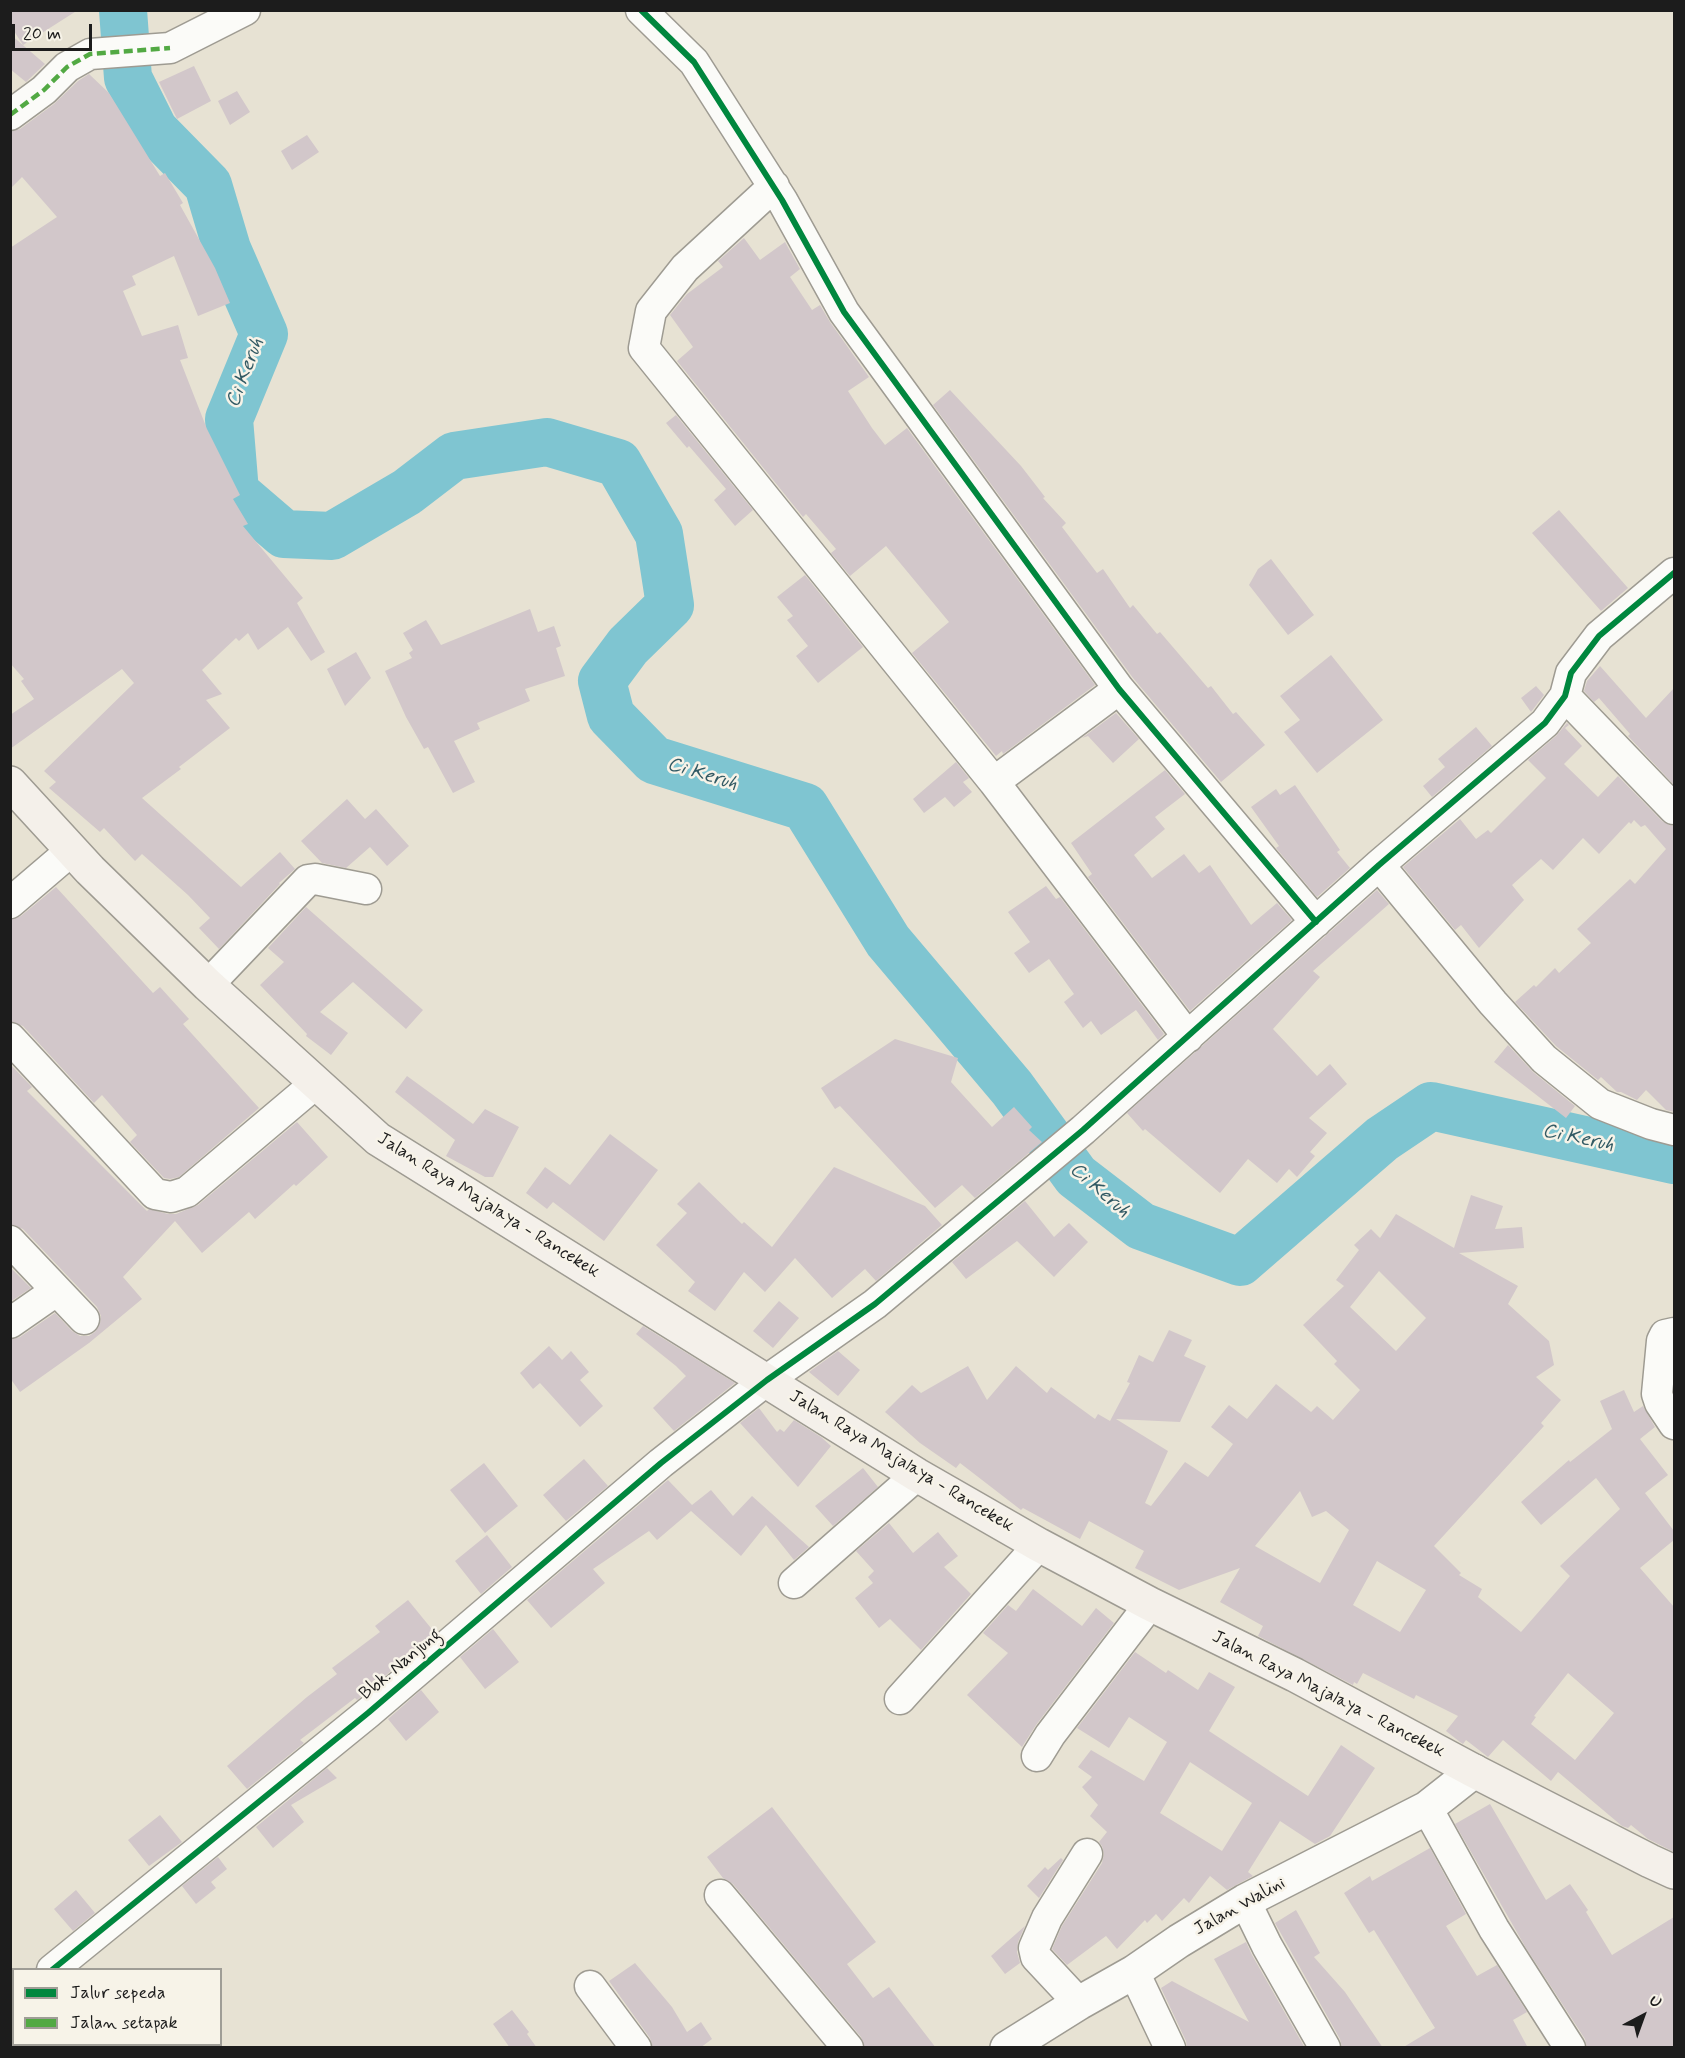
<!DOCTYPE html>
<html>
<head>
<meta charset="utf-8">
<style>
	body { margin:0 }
	#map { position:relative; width:1685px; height:2058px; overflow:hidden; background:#e7e2d3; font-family:Mynerve,sans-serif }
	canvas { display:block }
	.frame { position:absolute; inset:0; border:12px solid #1c1c1c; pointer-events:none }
	.legend { position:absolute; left:12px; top:1968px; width:210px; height:78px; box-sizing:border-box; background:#f7f3e8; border:2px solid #9f9d96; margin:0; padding:8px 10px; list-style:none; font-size:18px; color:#1c1c1c }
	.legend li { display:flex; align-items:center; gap:12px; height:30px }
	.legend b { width:30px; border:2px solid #9f9d96 }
	.north { position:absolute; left:1613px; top:1986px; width:60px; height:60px; -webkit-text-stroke:4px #f7f3e8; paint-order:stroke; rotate:41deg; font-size:16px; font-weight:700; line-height:24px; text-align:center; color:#1c1c1c }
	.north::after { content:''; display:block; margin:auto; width:21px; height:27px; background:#1c1c1c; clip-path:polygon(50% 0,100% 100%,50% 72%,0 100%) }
	.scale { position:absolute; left:12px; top:24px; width:80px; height:27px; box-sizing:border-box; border:3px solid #1c1c1c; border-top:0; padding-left:8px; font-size:18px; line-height:21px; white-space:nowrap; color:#1c1c1c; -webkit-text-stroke:4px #f7f3e8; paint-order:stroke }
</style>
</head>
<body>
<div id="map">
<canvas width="1685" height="2058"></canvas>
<div class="frame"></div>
<ul class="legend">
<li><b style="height:8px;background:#00873e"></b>Jalur sepeda</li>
<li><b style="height:8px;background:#52a943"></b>Jalan setapak</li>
</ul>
<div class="north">U</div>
<div class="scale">20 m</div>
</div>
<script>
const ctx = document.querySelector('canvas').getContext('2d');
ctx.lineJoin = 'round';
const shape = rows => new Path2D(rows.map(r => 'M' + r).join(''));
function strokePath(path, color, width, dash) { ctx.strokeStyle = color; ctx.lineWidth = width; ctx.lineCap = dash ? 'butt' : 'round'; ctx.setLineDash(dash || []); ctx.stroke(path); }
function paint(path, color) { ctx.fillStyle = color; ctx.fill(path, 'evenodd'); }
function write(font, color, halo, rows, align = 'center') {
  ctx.font = font + ' Mynerve,sans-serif'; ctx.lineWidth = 5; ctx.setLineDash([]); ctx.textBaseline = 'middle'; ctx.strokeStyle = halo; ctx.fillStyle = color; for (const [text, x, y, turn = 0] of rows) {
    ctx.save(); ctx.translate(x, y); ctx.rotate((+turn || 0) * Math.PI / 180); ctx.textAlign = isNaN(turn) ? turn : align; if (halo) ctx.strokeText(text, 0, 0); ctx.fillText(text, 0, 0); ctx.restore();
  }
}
strokePath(shape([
	[123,10,128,78,154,130,208,185,227,249,264,334,229,419,235,492,284,534,332,536,407,492,454,456,547,442,618,463,659,534,670,605,628,646,602,681,611,716,654,760,805,807,888,941,1012,1088,1076,1176,1141,1226,1240,1262,1382,1139,1431,1106,1674,1160]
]), '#7fc5d1', 48);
paint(shape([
	[10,10,78,10,23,45,10,25],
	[10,34,45,64,26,82,10,69],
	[194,66,211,101,177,119,159,82],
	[89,74,109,93,160,176,165,173,183,203,180,205,215,268,230,303,198,316,174,256,132,276,136,285,123,291,142,336,178,325,188,358,180,360,207,429,240,495,233,499,248,524,243,526,303,598,297,603,325,652,311,661,288,627,258,650,248,633,239,641,236,638,202,670,222,694,206,700,230,728,179,767,181,769,142,798,241,887,280,852,295,869,279,883,280,884,219,949,199,928,210,918,188,895,142,854,135,861,104,828,100,832,49,788,56,782,44,771,134,683,122,669,10,749,10,715,34,699,21,681,24,679,10,663,10,248,57,217,22,177,10,189,10,132,20,129,54,104,78,81],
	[237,91,250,112,230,125,218,101],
	[307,135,319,152,292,170,281,151],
	[744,238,760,260,785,242,800,269,790,277,812,310,820,305,830,322,869,377,848,391,872,428,885,445,907,428,1095,685,1003,754,1002,751,996,756,912,653,949,622,886,546,850,576,831,553,836,549,806,514,803,517,677,361,693,347,670,315,687,294,723,267,718,261],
	[950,390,1021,466,1045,497,1043,498,1066,523,1062,527,1097,573,1103,569,1130,608,1133,605,1157,634,1160,632,1208,688,1211,686,1233,714,1236,712,1265,745,1221,782,1133,678,933,405],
	[676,415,753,510,735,526,714,500,726,489,689,446,687,448,666,423],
	[1559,510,1628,588,1601,611,1532,533],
	[1271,559,1314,615,1288,635,1249,585,1258,569],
	[805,575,863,647,818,683,796,656,808,646,787,620,793,616,777,597],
	[530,609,538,632,554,626,561,646,556,648,565,676,525,689,530,701,477,723,480,729,454,741,475,782,453,793,428,747,424,749,406,717,385,671,412,658,409,653,413,650,403,633,426,620,441,645],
	[356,652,371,678,345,706,327,669],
	[1331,655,1383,720,1317,773,1284,732,1300,720,1280,696],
	[1600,666,1646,718,1674,688,1674,785,1628,736,1630,734,1599,698,1594,702,1584,691,1587,681],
	[1536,686,1544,695,1531,712,1521,698],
	[1116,713,1139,739,1113,763,1088,736,1082,738],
	[1567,723,1569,725,1565,728,1582,746,1564,764,1598,797,1618,776,1662,821,1669,825,1674,826,1674,1112,1666,1110,1646,1090,1637,1100,1621,1092,1617,1092,1601,1077,1598,1080,1556,1046,1515,1002,1534,985,1536,987,1555,968,1559,973,1591,943,1577,929,1630,879,1635,884,1666,849,1645,825,1641,827,1634,820,1631,824,1629,822,1599,854,1583,838,1553,870,1541,859,1512,885,1524,900,1479,948,1461,925,1455,930,1403,867,1460,819,1476,839,1488,830,1491,833,1546,778,1528,760,1556,736],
	[1476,727,1492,746,1432,797,1423,786,1445,767,1438,759],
	[956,762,969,778,963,782,972,792,954,807,945,797,924,813,913,799],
	[1165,770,1185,794,1155,817,1165,829,1134,855,1152,878,1184,854,1199,873,1210,865,1251,925,1277,903,1292,920,1190,1011,1088,877,1092,874,1071,843],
	[1295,785,1340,850,1337,852,1350,868,1317,897,1276,848,1279,846,1251,807,1276,789,1280,795],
	[347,799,365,819,376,809,409,846,387,866,370,847,346,868,322,863,301,841],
	[1046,886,1056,899,1060,897,1164,1034,1158,1040,1136,1010,1101,1035,1091,1021,1083,1028,1064,1002,1074,994,1049,959,1029,973,1014,953,1030,942,1008,912],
	[56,887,153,993,160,987,189,1019,183,1024,259,1108,179,1177,170,1179,164,1178,130,1142,137,1135,102,1095,94,1103,23,1026,10,1021,10,920,21,916],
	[1377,890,1389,904,1313,971,1320,977,1273,1029,1317,1076,1330,1064,1347,1084,1309,1118,1327,1133,1310,1152,1315,1156,1297,1177,1289,1169,1277,1183,1248,1159,1220,1193,1145,1129,1143,1131,1127,1113],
	[306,907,423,1010,406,1029,353,982,320,1012,348,1033,331,1055,306,1036,307,1034,260,985,284,962,268,948],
	[895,1039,958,1058,951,1082,992,1127,1014,1107,1032,1127,1029,1130,1042,1142,975,1198,962,1185,935,1208,840,1106,835,1109,821,1088],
	[1508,1045,1533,1072,1575,1106,1566,1118,1494,1062],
	[10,1064,32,1087,27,1091,147,1211,149,1209,168,1214,176,1214,198,1205,297,1122,328,1157,296,1186,294,1184,255,1219,249,1212,202,1253,175,1221,123,1277,142,1299,89,1343,20,1392,10,1378,10,1340,20,1337,55,1313,72,1331,80,1336,89,1336,95,1332,100,1324,101,1316,97,1307,23,1229,10,1224],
	[407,1076,473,1124,485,1109,519,1127,493,1177,485,1177,446,1156,455,1140,395,1092],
	[610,1134,658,1170,604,1241,553,1202,547,1209,526,1193,545,1167,570,1185],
	[834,1167,925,1206,942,1225,876,1281,865,1269,832,1298,795,1258,765,1292,744,1272,715,1311,688,1291,695,1282,656,1245,687,1213,677,1204,699,1182,742,1224,744,1222,772,1247],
	[1471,1195,1503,1206,1495,1229,1522,1227,1524,1248,1459,1253,1518,1286,1508,1304,1549,1341,1554,1365,1536,1377,1561,1400,1541,1423,1544,1426,1434,1546,1461,1573,1459,1575,1482,1589,1478,1597,1521,1632,1570,1576,1560,1566,1620,1509,1596,1478,1541,1525,1521,1502,1569,1460,1570,1462,1612,1429,1600,1401,1624,1390,1634,1412,1643,1406,1655,1427,1640,1439,1668,1475,1645,1493,1674,1531,1674,1540,1640,1568,1674,1607,1674,1852,1648,1839,1631,1825,1628,1828,1622,1826,1558,1772,1551,1781,1503,1740,1488,1757,1466,1740,1463,1744,1460,1742,1446,1731,1458,1716,1416,1695,1414,1699,1363,1673,1357,1684,1354,1682,1353,1685,1258,1636,1263,1626,1220,1602,1240,1568,1179,1590,1135,1568,1144,1551,1089,1521,1080,1539,1023,1508,1021,1510,960,1463,956,1468,920,1443,885,1412,912,1385,921,1393,968,1366,987,1400,1016,1366,1047,1393,1051,1387,1095,1419,1098,1414,1110,1421,1130,1383,1127,1382,1139,1355,1153,1362,1169,1330,1192,1340,1184,1356,1206,1366,1180,1422,1116,1419,1168,1451,1145,1503,1151,1506,1185,1462,1208,1477,1233,1444,1211,1427,1229,1405,1247,1419,1276,1384,1311,1412,1317,1406,1333,1420,1360,1390,1334,1364,1337,1361,1303,1325,1344,1286,1336,1280,1359,1250,1354,1245,1371,1229,1380,1238,1396,1214,1454,1248],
	[1379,1271,1426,1318,1396,1351,1350,1307],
	[1300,1491,1312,1517,1326,1511,1349,1530,1320,1583,1255,1546],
	[1377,1561,1426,1590,1400,1632,1353,1605],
	[1568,1673,1614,1713,1575,1760,1531,1724,1536,1717,1534,1716],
	[1025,1201,1054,1237,1069,1223,1088,1242,1054,1277,1017,1241,966,1279,952,1262],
	[10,1267,31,1288,10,1302],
	[779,1301,799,1318,773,1348,753,1331],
	[643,1326,735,1383,674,1431,653,1408,686,1376,676,1366,636,1334],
	[549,1346,562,1360,571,1351,589,1372,580,1380,603,1406,580,1427,540,1383,533,1389,520,1373],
	[838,1351,860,1370,838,1396,809,1372],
	[759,1408,777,1432,780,1429,784,1432,794,1420,821,1437,831,1446,798,1487,740,1423],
	[584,1459,608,1486,566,1521,543,1495],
	[484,1463,518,1506,485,1533,450,1490],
	[863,1468,878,1487,833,1526,815,1506],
	[668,1480,692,1505,711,1490,733,1516,752,1496,809,1547,794,1560,766,1525,741,1556,691,1511,657,1540,649,1531,593,1569,605,1583,551,1628,527,1600],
	[889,1523,913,1553,938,1532,958,1556,944,1567,971,1594,921,1650,890,1619,879,1628,855,1598,873,1583,868,1577,874,1571,856,1551],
	[487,1535,512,1567,481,1594,455,1561],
	[1033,1589,1082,1626,1096,1608,1114,1623,1036,1725,1022,1747,967,1695,1008,1653,983,1633,1008,1605,1016,1611],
	[408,1600,435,1633,357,1700,355,1698,300,1740,304,1743,247,1789,227,1766,307,1697,337,1674,332,1668,380,1632,375,1626],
	[493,1629,519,1662,485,1689,460,1657],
	[1135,1652,1166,1673,1168,1670,1198,1690,1209,1672,1235,1687,1209,1731,1308,1796,1341,1745,1375,1768,1330,1836,1315,1844,1280,1821,1248,1872,1253,1876,1227,1890,1210,1876,1189,1903,1184,1898,1162,1921,1156,1914,1147,1923,1145,1920,1117,1949,1106,1936,1067,1965,1052,1949,1062,1926,1102,1863,1104,1854,1102,1846,1099,1842,1107,1832,1090,1816,1098,1805,1082,1787,1092,1777,1078,1767,1091,1750,1144,1781,1167,1742,1129,1717,1109,1748,1077,1728],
	[1190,1762,1252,1803,1222,1851,1160,1813],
	[421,1690,439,1712,406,1741,388,1719],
	[327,1768,337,1778,291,1805,304,1822,273,1848,256,1827],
	[1490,1804,1546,1900,1570,1884,1588,1910,1586,1912,1612,1955,1674,1917,1674,2048,1587,2048,1585,2039,1526,1948,1455,1824],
	[772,1807,876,1942,847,1964,873,1998,889,1987,936,2048,865,2048,861,2037,733,1884,723,1878,707,1857],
	[160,1815,182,1842,149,1866,128,1840],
	[1430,1848,1466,1914,1446,1926,1477,1976,1497,1965,1527,2012,1513,2020,1528,2048,1402,2048,1435,2028,1374,1930,1369,1933,1344,1893,1370,1876,1372,1881],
	[218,1857,227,1869,211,1882,216,1888,196,1904,182,1886],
	[1061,1858,1063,1860,1039,1898,1027,1886,1045,1867,1048,1870],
	[76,1890,95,1913,73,1931,54,1909],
	[1296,1910,1320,1953,1314,1957,1345,1992,1383,2048,1342,2048,1340,2039,1275,1923],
	[1025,1926,1018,1942,1017,1952,1020,1963,1005,1974,991,1956],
	[1246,1942,1252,1955,1305,2048,1187,2048,1186,2041,1161,1988,1172,1981,1249,2022,1214,1959],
	[635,1963,672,2007,687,2032,701,2022,712,2039,700,2048,653,2048,650,2038,609,1981],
	[512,2010,529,2032,527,2034,537,2048,510,2048,493,2024]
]), '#d2c7ca');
const minor = shape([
	[641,10,694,62,782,200,844,312,1119,689,1316,922],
	[10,115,44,90,67,67,90,54,170,48,245,10],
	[774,186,685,268,651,311,644,348,994,782,1188,1037],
	[1565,696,1674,809],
	[994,782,1119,689],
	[1379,865,1493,1003,1544,1059,1600,1104,1651,1124,1674,1130],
	[10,903,72,850],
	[208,985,308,880,315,879,366,889],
	[10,1038,155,1194,171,1197,187,1192,315,1084],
	[10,1241,84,1319],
	[10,1323,56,1291],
	[1674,1333,1665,1335,1662,1341,1657,1394,1660,1403,1674,1424],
	[794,1583,917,1475],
	[900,1699,1039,1545],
	[1037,1756,1050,1735,1150,1604],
	[1427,1808,1494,1929,1570,2048],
	[720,1895,848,2048],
	[1245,1901,1267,1946,1325,2048],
	[52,1970,368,1713,661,1463,767,1380,875,1304,1083,1130,1379,865,1545,723,1565,696,1571,673,1599,636,1674,573],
	[1134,1972,1170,2048],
	[590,1986,636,2048],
	[10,2003,14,2001],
	[1079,2003,1036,1957,1034,1948,1047,1918,1087,1854]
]);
const tertiary = shape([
	[1007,2048,1079,2003,1134,1972,1179,1941,1245,1901,1427,1808,1474,1771]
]);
const secondary = shape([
	[10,783,90,870,208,985,378,1139,917,1475,1039,1545,1150,1604,1295,1675,1474,1771,1650,1861,1674,1872]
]);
strokePath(minor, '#9e9b92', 33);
strokePath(tertiary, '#9e9b92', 36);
strokePath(secondary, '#9e9b92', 36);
strokePath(minor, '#fbfbf8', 30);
strokePath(tertiary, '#fbfbf8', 33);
strokePath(secondary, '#f4f0ea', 33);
strokePath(shape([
	[10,115,44,90,67,67,90,54,170,48]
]), '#52a943', 4.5, [9, 4.5]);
strokePath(shape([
	[641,10,694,62,782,200,844,312,1119,689,1316,922],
	[52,1970,368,1713,661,1463,767,1380,875,1304,1083,1130,1379,865,1545,723,1565,696,1571,673,1599,636,1674,573]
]), '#00873e', 6);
write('18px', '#1c1c1c', '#f7f3e8', [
	["Jalan Raya Majalaya - Rancekek",488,1206,32],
	["Jalan Raya Majalaya - Rancekek",901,1462,31],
	["Bbk. Nanjung",401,1665,-40],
	["Jalan Raya Majalaya - Rancekek",1328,1695,27],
	["Jalan Walini",1240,1907,-29]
]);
write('italic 20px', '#325a64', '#f7f3e8', [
	["Ci Keruh",246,373,-69],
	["Ci Keruh",702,775,17],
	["Ci Keruh",1578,1139,12],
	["Ci Keruh",1099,1191,41]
]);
</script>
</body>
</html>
